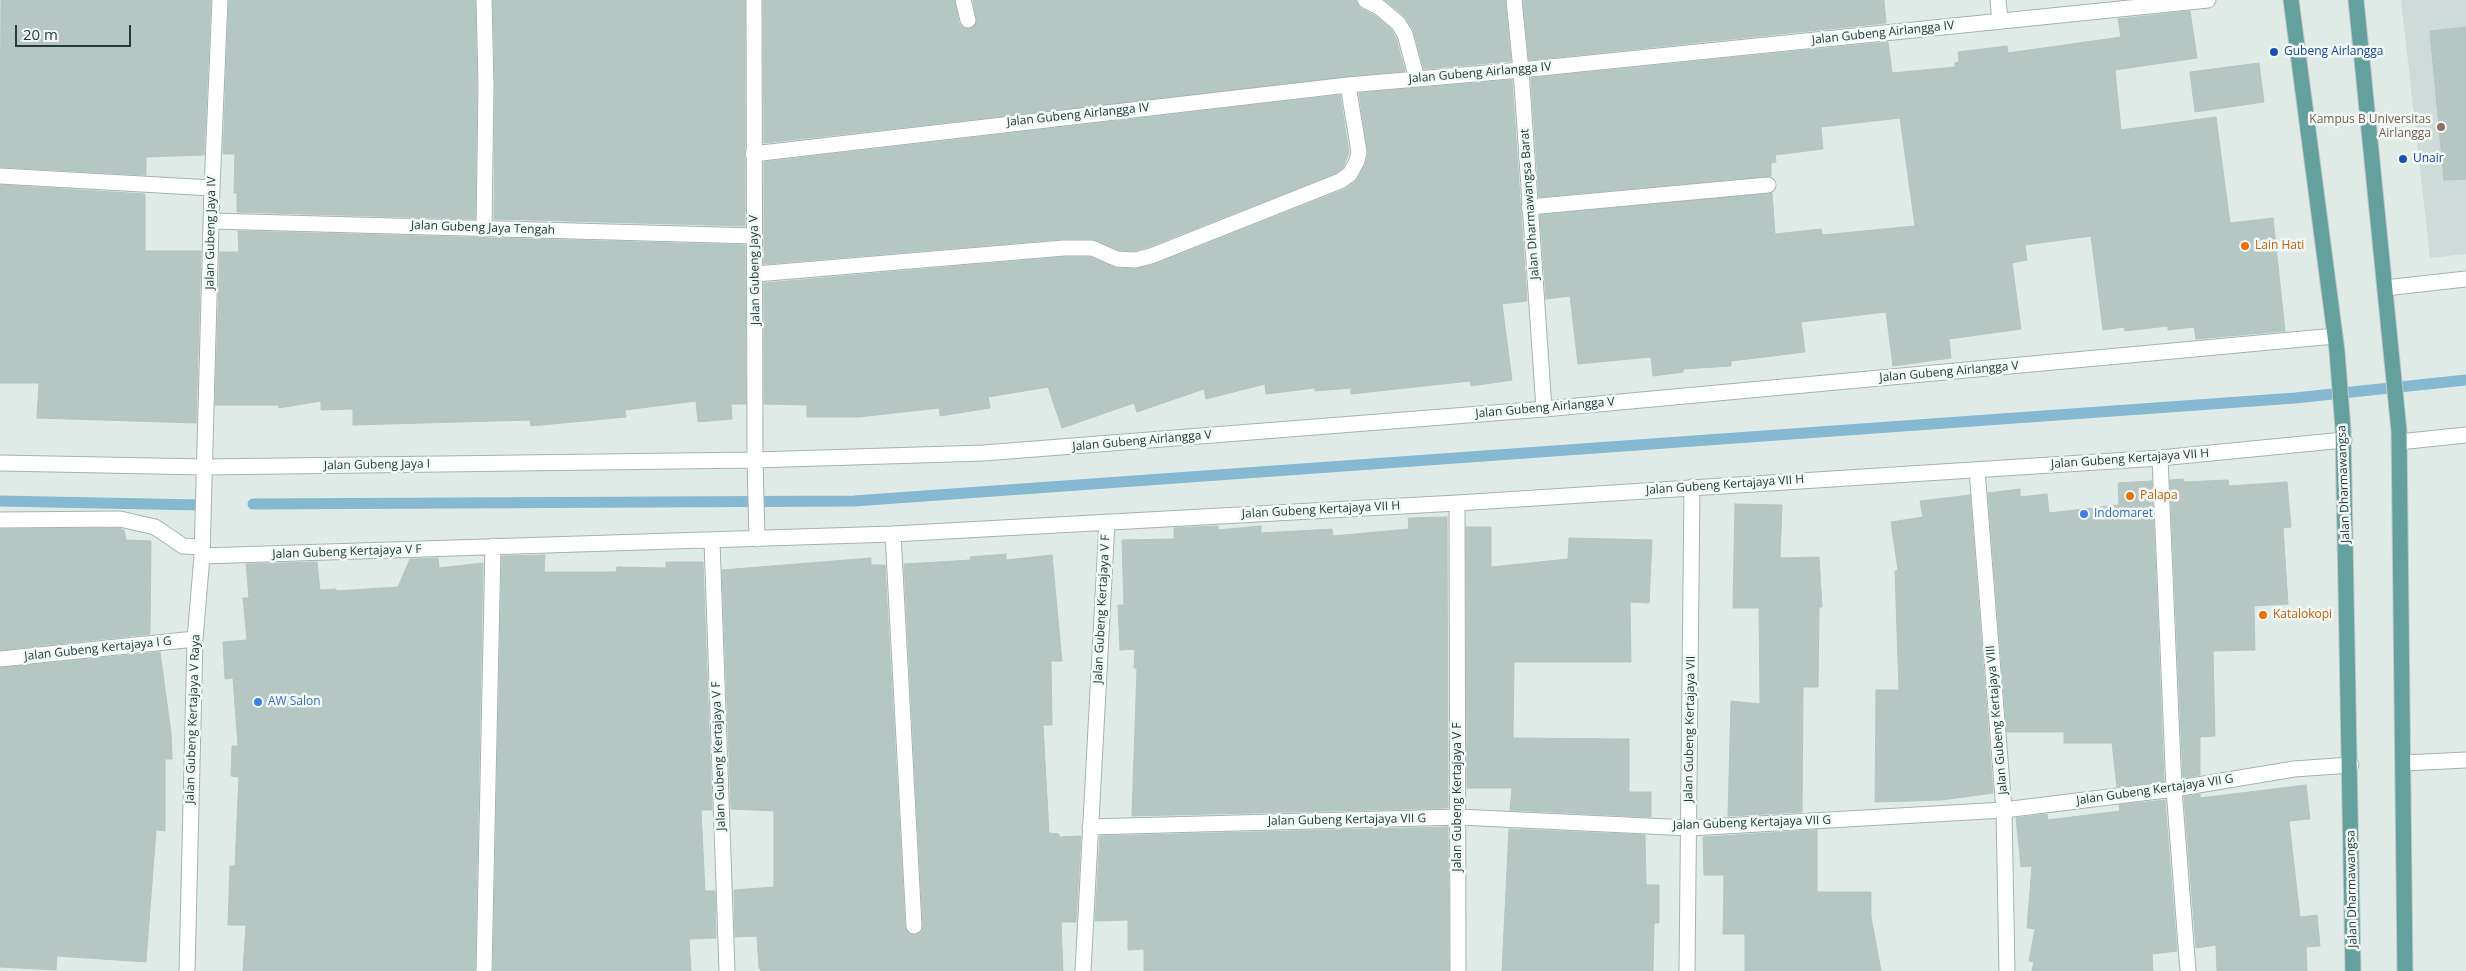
<!DOCTYPE html>
<html>
<head>
<meta charset="utf-8">
<style>
	body { margin:0 }
	#map { position:relative; width:2466px; height:971px; overflow:hidden; background:#e0ebe8; font-family:"Open Sans",sans-serif }
	canvas { display:block }
	.scale { position:absolute; left:15px; top:25px; width:116px; height:22px; box-sizing:border-box; border:2px solid #213c3a; border-top:0; padding-left:6px; font-size:15px; line-height:18px; white-space:nowrap; color:#213c3a; -webkit-text-stroke:4px #f1f8f6; paint-order:stroke }
</style>
</head>
<body>
<div id="map">
<canvas width="2466" height="971"></canvas>
<div class="scale">20 m</div>
</div>
<script>
const ctx = document.querySelector('canvas').getContext('2d');
ctx.lineJoin = 'round';
function paint(path, color) { ctx.fillStyle = color; ctx.fill(path, 'evenodd'); }
const shape = rows => new Path2D(rows.map(r => 'M' + r).join(''));
function strokePath(path, color, width, dash) { ctx.strokeStyle = color; ctx.lineWidth = width; ctx.lineCap = dash ? 'butt' : 'round'; ctx.setLineDash(dash || []); ctx.stroke(path); }
function write(font, color, halo, rows, align = 'center') {
  ctx.font = font + ' "Open Sans",sans-serif'; ctx.lineWidth = 5; ctx.setLineDash([]); ctx.textBaseline = 'middle'; ctx.strokeStyle = halo; ctx.fillStyle = color; for (const [text, x, y, turn = 0] of rows) {
    ctx.save(); ctx.translate(x, y); ctx.rotate((+turn || 0) * Math.PI / 180); ctx.textAlign = isNaN(turn) ? turn : align; if (halo) ctx.strokeText(text, 0, 0); ctx.fillText(text, 0, 0); ctx.restore();
  }
}
paint(shape([
	[2401,0,2466,0,2466,254,2430,258]
]), '#cedbd8');
strokePath(shape([
	[0,501,200,505],
	[253,504,854,501,2295,398,2466,380]
]), '#87b8d1', 11);
const building = shape([
	[1,0,211,0,204,155,146,157,146,175,0,167,1,0],
	[229,0,475,0,477,85,475,219,237,212,237,193,234,193,235,154,223,154,229,0],
	[493,0,745,0,745,226,494,219,495,85,493,0],
	[763,0,954,0,959,23,962,27,970,29,977,22,973,0,1356,0,1360,8,1374,15,1391,29,1396,38,1405,71,764,143,763,0],
	[1385,0,1505,0,1511,61,1424,69,1413,29,1404,16,1385,0],
	[1523,0,1884,0,1886,23,1529,60,1523,0],
	[2190,11,2197,58,2115,70,2121,130,2216,117,2230,223,2273,218,2285,331,2196,339,2194,327,2168,330,2168,326,2125,331,2124,327,2103,330,2091,236,2025,245,2027,260,2012,263,2021,329,1949,339,1951,358,1893,366,1886,312,1801,322,1805,352,1731,361,1731,366,1683,369,1683,372,1653,376,1651,357,1578,364,1570,296,1546,299,1540,215,1772,193,1775,234,1821,229,1822,235,1915,226,1900,118,1821,127,1823,149,1775,155,1776,162,1771,163,1771,176,1539,197,1531,78,1888,42,1892,73,1955,67,1955,63,1959,62,1958,52,2007,46,2008,53,2121,37,2118,19,2190,11],
	[2466,27,2466,179,2444,180,2430,31,2466,27],
	[2259,63,2264,102,2195,112,2190,72,2259,63],
	[1512,80,1527,301,1502,304,1512,380,1471,386,1470,381,1351,394,1351,388,1315,391,1315,388,1266,394,1265,384,1206,399,1204,389,1137,412,1134,403,1062,428,1048,387,988,397,990,408,940,416,939,408,859,417,807,417,807,405,764,404,764,283,1064,257,1090,257,1116,268,1135,269,1153,265,1343,190,1355,182,1365,165,1368,154,1359,93,1512,80],
	[1340,95,1349,152,1343,168,1336,173,1148,247,1134,251,1119,250,1092,239,1063,239,764,264,764,162,1340,95],
	[0,185,145,194,145,251,201,251,196,423,37,418,39,383,0,383,0,185],
	[238,231,745,245,746,404,731,404,732,419,698,422,696,401,625,410,626,417,531,426,530,420,353,425,353,409,321,410,321,401,279,408,278,405,215,405,220,252,239,252,238,231],
	[2183,479,2183,482,2228,480,2229,486,2287,482,2291,527,2283,528,2288,604,2254,606,2255,650,2213,651,2215,736,2200,737,2200,775,2183,778,2170,480,2183,479],
	[2152,481,2164,781,2117,787,2112,743,2064,743,2064,732,2007,732,1988,493,2020,489,2020,497,2047,494,2049,513,2119,505,2118,483,2152,481],
	[1970,495,1993,793,1942,800,1875,802,1876,690,1899,690,1895,571,1898,570,1891,522,1923,517,1920,501,1970,495],
	[1735,504,1782,505,1780,558,1819,557,1822,607,1819,607,1818,687,1803,687,1802,812,1728,816,1731,701,1760,704,1759,608,1733,608,1735,504],
	[1447,517,1448,808,1132,816,1137,668,1134,668,1135,649,1120,650,1118,605,1124,605,1122,540,1174,539,1174,528,1218,526,1218,530,1261,526,1261,533,1332,529,1333,536,1409,529,1408,518,1447,517],
	[1466,527,1491,527,1491,567,1568,559,1569,538,1652,540,1649,603,1630,602,1631,662,1514,662,1513,738,1629,739,1629,792,1651,792,1651,817,1510,810,1512,788,1467,788,1466,527],
	[119,528,124,530,126,540,151,541,150,634,0,650,0,529,119,528],
	[1006,554,1006,560,1052,555,1062,661,1051,661,1052,725,1043,725,1049,833,1059,834,1059,837,1081,836,1076,922,1061,922,1063,971,761,971,759,968,757,936,735,937,734,890,774,887,774,811,731,809,722,570,871,558,871,565,885,565,905,926,909,934,915,935,922,931,923,926,904,564,971,560,970,557,1006,554],
	[545,555,544,572,616,572,617,567,666,568,666,562,703,562,712,810,701,810,705,891,715,891,716,938,689,939,691,971,493,971,502,556,545,555],
	[438,558,439,568,483,563,475,971,243,971,246,925,228,925,230,866,235,866,239,777,231,776,232,746,238,746,233,678,225,679,223,642,247,640,243,598,249,598,246,564,317,562,320,590,336,589,336,591,398,587,410,559,438,558],
	[160,652,171,733,172,759,165,759,165,831,156,830,146,962,57,956,56,970,0,967,0,668,160,652],
	[2306,785,2310,819,2289,821,2300,917,2317,915,2320,946,2306,947,2307,971,2217,971,2216,945,2196,948,2184,797,2200,794,2200,798,2306,785],
	[2165,800,2177,951,2152,954,2153,971,2032,971,2034,962,2029,961,2035,929,2027,928,2032,866,2021,867,2016,818,2047,814,2048,820,2120,811,2119,805,2165,800],
	[1448,827,1449,971,1144,971,1144,949,1128,950,1128,920,1095,921,1100,836,1448,827],
	[1509,829,1645,835,1646,885,1659,885,1659,923,1654,923,1653,971,1502,971,1509,829],
	[1817,830,1817,892,1871,892,1871,917,1881,971,1745,971,1745,934,1723,934,1724,875,1704,875,1703,837,1817,830]
]);
paint(building, '#b6c6c2');
strokePath(building, '#b3c5c1', 1);
const lane = shape([
	[1529,207,1768,185],
	[2160,458,2174,789,2188,971],
	[0,520,120,519,155,527,183,546,202,547]
]);
const street = shape([
	[484,0,486,85,484,229],
	[754,0,755,460,757,539],
	[963,0,968,20],
	[1365,0,1379,7,1398,23,1405,34,1417,79],
	[1514,0,1521,70,1544,409],
	[1998,0,2000,21],
	[753,154,1348,85,1521,70,2208,0],
	[0,176,212,188],
	[212,221,755,236],
	[756,274,1064,248,1092,248,1117,259,1135,260,1151,256,1340,181,1350,174,1357,161,1359,152,1348,85],
	[2385,288,2466,279],
	[2399,442,2466,435],
	[0,463,205,467,755,460,984,453,1544,409,2335,336],
	[1977,470,2004,810,2007,971],
	[1457,503,1458,971],
	[893,534,914,926],
	[712,541,727,971],
	[202,556,893,534,1457,503,2160,458,2344,440],
	[0,659,195,639],
	[2404,763,2466,760],
	[1090,827,1459,817,1689,828,2004,810,2174,789,2294,769,2351,765],
	[187,971,195,639,202,556,212,188,220,0],
	[484,971,493,546],
	[1083,971,1107,522],
	[1687,971,1692,487]
]);
const primary = shape([
	[2291,0,2337,351,2343,429,2353,971],
	[2356,0,2399,431,2405,971]
]);
strokePath(lane, '#a3b3b0', 17);
strokePath(street, '#a3b3b0', 17);
strokePath(primary, '#c1c8c8', 17);
strokePath(lane, '#fff', 15);
strokePath(street, '#fff', 15);
strokePath(primary, '#64a19d', 15);
for (const [x, y, r, color] of [
	[2274,52,5,"#1a4fb4"],
	[2441,127,5,"#8d6e63"],
	[2403,159,5,"#1a4fb4"],
	[2245,246,5,"#e8710a"],
	[2130,496,5,"#e8710a"],
	[2084,514,5,"#3f7fe0"],
	[2263,615,5,"#e8710a"],
	[258,702,5,"#3f7fe0"]
]) { const dot = new Path2D(); dot.arc(x, y, r, 0, 2 * Math.PI); ctx.fillStyle = color; ctx.fill(dot); strokePath(dot, '#f1f8f6', 2); }
write('12px', '#213c3a', '#f1f8f6', [
	["Jalan Gubeng Airlangga IV",1883,33,-6],
	["Jalan Gubeng Airlangga IV",1480,73,-5],
	["Jalan Gubeng Airlangga IV",1078,115,-6],
	["Jalan Dharmawangsa Barat",1530,204,-94],
	["Jalan Gubeng Jaya Tengah",483,228,2],
	["Jalan Gubeng Jaya IV",211,233,-89],
	["Jalan Gubeng Jaya V",755,270,-91],
	["Jalan Gubeng Airlangga V",1949,372,-5],
	["Jalan Gubeng Airlangga V",1545,408,-5],
	["Jalan Gubeng Airlangga V",1142,441,-5],
	["Jalan Gubeng Kertajaya VII H",2130,459,-4],
	["Jalan Gubeng Jaya I",377,465,-1],
	["Jalan Dharmawangsa",2344,484,-92],
	["Jalan Gubeng Kertajaya VII H",1725,485,-4],
	["Jalan Gubeng Kertajaya VII H",1321,510,-3],
	["Jalan Gubeng Kertajaya V F",347,552,-2],
	["Jalan Gubeng Kertajaya V F",1102,609,-87],
	["Jalan Gubeng Kertajaya I G",98,649,-6],
	["Jalan Gubeng Kertajaya V Raya",193,719,-88],
	["Jalan Gubeng Kertajaya VIII",1997,720,-95],
	["Jalan Gubeng Kertajaya VII",1690,729,-89],
	["Jalan Gubeng Kertajaya V F",719,756,-92],
	["Jalan Gubeng Kertajaya VII G",2155,790,-8],
	["Jalan Gubeng Kertajaya V F",1458,797,-90],
	["Jalan Gubeng Kertajaya VII G",1347,820,-1],
	["Jalan Gubeng Kertajaya VII G",1752,823,-2],
	["Jalan Dharmawangsa",2352,889,-91]
]);
write('12px', '#164399', '#f1f8f6', [
	["Gubeng Airlangga",2284,52],
	["Unair",2413,159]
], 'left');
write('12px', '#785e54', '#f1f8f6', [
	["Kampus B Universitas",2431,120],
	["Airlangga",2431,134]
], 'right');
write('12px', '#c56008', '#f1f8f6', [
	["Lain Hati",2255,246],
	["Palapa",2140,496],
	["Katalokopi",2273,615]
], 'left');
write('12px', '#366cbe', '#f1f8f6', [
	["Indomaret",2094,514],
	["AW Salon",268,702]
], 'left');
</script>
</body>
</html>
